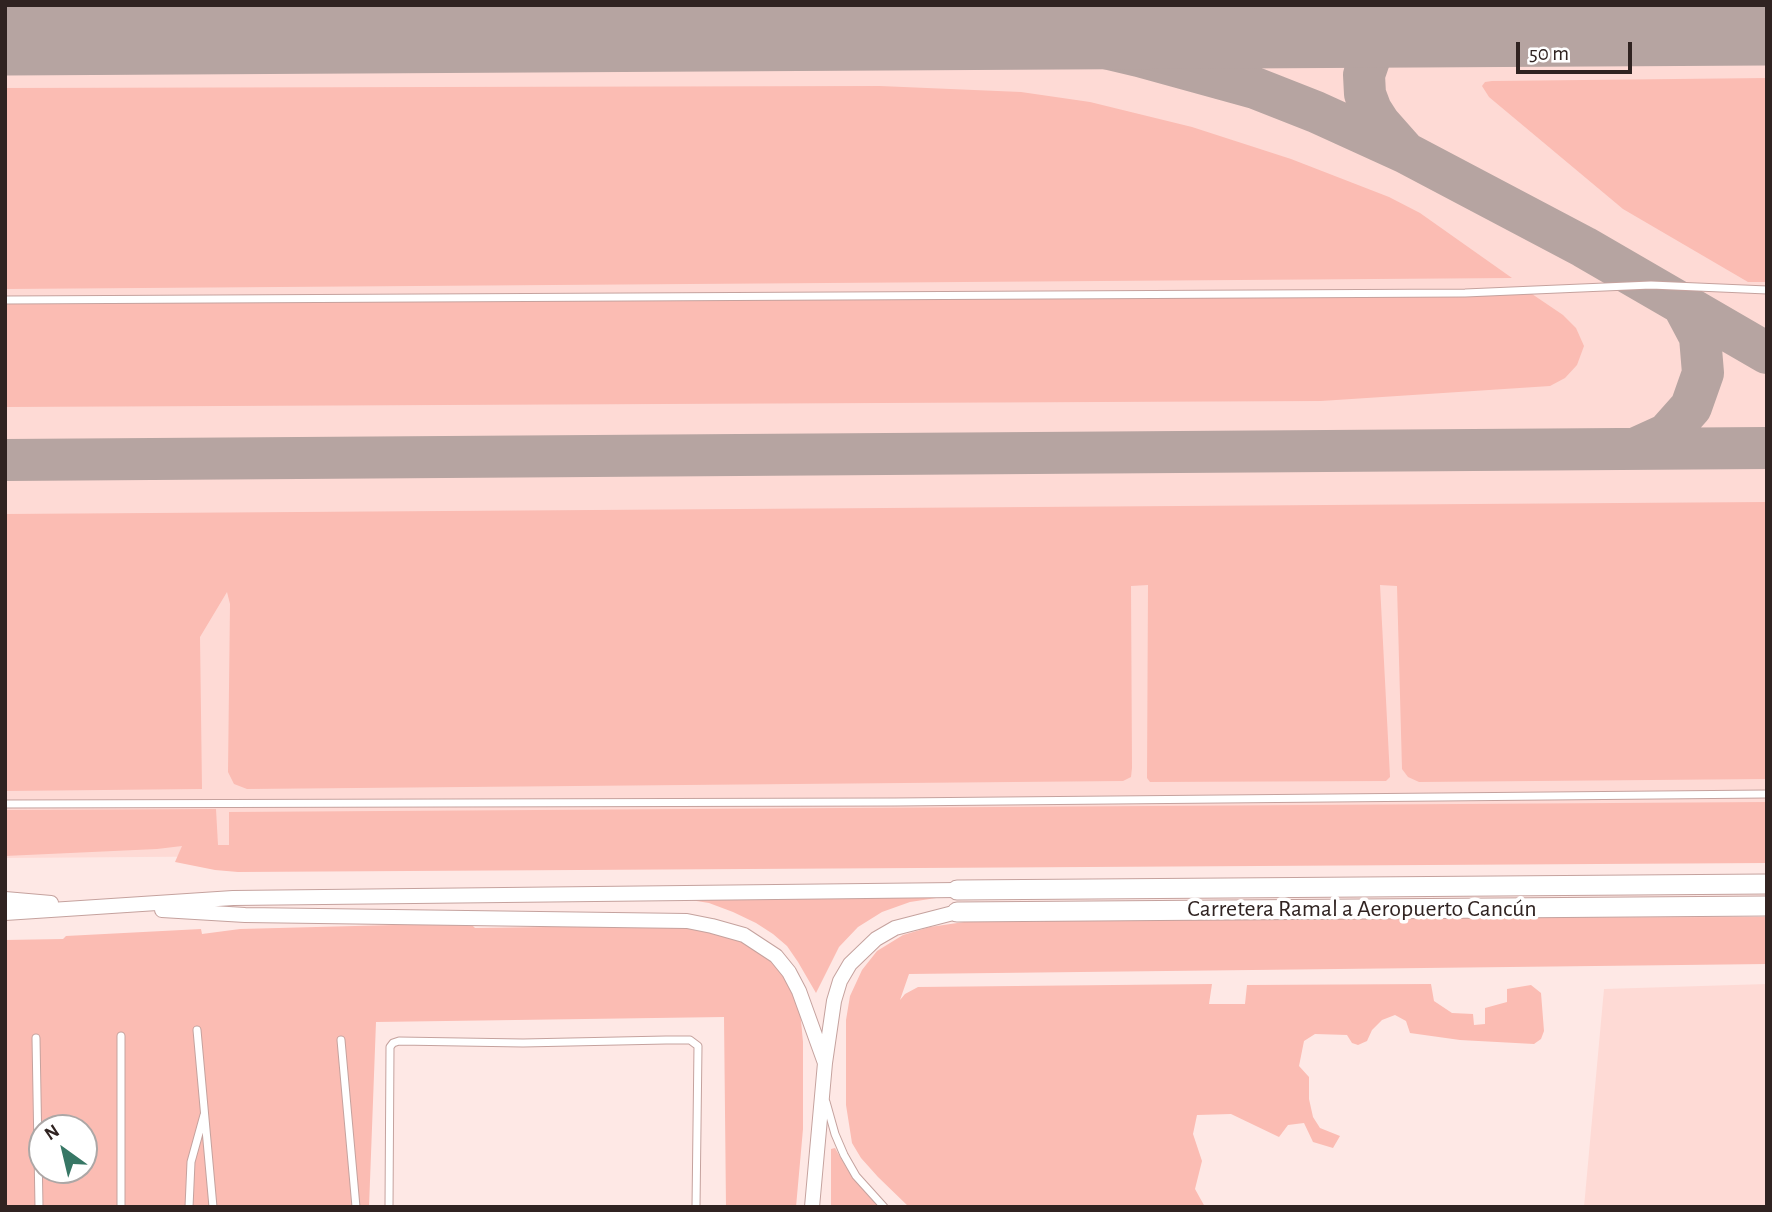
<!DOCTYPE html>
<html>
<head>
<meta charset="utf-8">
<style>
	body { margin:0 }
	#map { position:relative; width:1772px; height:1212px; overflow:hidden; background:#fee8e5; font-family:"Alegreya Sans",sans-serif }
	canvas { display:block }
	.frame { position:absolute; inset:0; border:7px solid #302321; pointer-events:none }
	.north { position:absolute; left:28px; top:1114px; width:70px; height:70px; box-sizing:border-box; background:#fff; border:2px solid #aca7a6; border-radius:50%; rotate:326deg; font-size:19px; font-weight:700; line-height:28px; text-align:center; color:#302321 }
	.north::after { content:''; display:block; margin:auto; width:24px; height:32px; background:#377765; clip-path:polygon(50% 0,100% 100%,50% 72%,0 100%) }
	.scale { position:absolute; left:1516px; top:42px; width:116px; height:32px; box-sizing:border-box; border:4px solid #302321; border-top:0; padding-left:9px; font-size:21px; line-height:24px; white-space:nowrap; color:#302321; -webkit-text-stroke:5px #fff; paint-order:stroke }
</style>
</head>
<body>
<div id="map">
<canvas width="1772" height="1212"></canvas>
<div class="frame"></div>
<div class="north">N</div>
<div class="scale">50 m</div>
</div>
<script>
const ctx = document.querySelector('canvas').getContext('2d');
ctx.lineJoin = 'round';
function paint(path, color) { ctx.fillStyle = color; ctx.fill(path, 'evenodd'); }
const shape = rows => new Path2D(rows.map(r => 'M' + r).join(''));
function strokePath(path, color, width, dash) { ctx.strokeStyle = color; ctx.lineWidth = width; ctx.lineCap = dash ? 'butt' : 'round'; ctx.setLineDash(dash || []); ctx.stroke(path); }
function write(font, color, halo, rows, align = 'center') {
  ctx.font = font + ' "Alegreya Sans",sans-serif'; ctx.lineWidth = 7; ctx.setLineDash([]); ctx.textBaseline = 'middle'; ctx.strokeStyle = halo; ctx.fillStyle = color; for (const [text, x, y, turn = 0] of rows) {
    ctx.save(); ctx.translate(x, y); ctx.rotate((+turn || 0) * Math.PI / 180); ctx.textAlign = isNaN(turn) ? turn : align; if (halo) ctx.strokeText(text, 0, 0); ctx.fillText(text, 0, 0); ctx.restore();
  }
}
paint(shape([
	[5,5,1767,5,1767,845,5,858],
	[1767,984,1767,1207,1584,1207,1604,989]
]), '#fedad5');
paint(shape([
	[1767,78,1767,282,1748,282,1623,209,1489,97,1482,86,1485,82,1492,81],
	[880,86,1021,92,1090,102,1192,127,1291,159,1389,197,1420,213,1512,278,5,289,5,88],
	[1532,294,1563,315,1576,328,1584,346,1577,365,1565,378,1550,386,1321,401,5,407,5,304],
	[1767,502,1767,779,1419,782,1408,777,1402,769,1397,586,1380,585,1390,777,1386,781,1150,782,1147,778,1148,585,1131,586,1132,768,1131,777,1123,781,247,789,234,784,228,772,230,604,227,592,200,637,202,789,5,791,5,514],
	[1767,802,1767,863,238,872,215,870,175,862,182,846,157,849,5,856,5,810,216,809,218,845,229,845,229,812],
	[956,895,910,902,882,912,858,927,839,947,816,993,798,962,787,946,773,934,756,923,733,912,709,903,678,898],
	[1767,917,1767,964,909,974,900,1000,905,994,918,987,1212,984,1209,1004,1245,1004,1247,985,1431,984,1434,1001,1452,1013,1473,1014,1474,1025,1485,1024,1485,1008,1507,1002,1507,989,1531,985,1541,993,1544,1031,1541,1039,1534,1044,1460,1040,1410,1033,1406,1021,1395,1015,1382,1020,1372,1030,1367,1041,1358,1045,1352,1043,1347,1035,1315,1034,1304,1041,1299,1066,1309,1077,1309,1099,1313,1117,1320,1128,1340,1136,1333,1148,1313,1142,1304,1123,1288,1125,1279,1137,1231,1114,1197,1115,1193,1134,1202,1161,1195,1189,1205,1207,909,1207,878,1177,861,1158,852,1143,846,1105,846,1020,850,996,862,970,877,951,903,935,930,927,964,922,1033,922,1088,918],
	[470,923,475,928,687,925,736,935,767,955,787,977,800,1010,803,1042,803,1129,796,1207,726,1207,724,1017,376,1022,369,1207,5,1207,5,940,63,939,66,936,201,929,202,934,240,929],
	[42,1128,84,1128,84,1170,42,1170],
	[835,1148,849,1172,878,1207,831,1207,831,1149]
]), '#fbbcb3');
strokePath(shape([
	[979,18,1139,56,1255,88,1316,112,1406,153,1584,247,1767,353],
	[1403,150,1380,124,1371,110,1365,94,1364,75,1376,40,1385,31,1400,23,1425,15],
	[1634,449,1667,434,1691,407,1703,373,1700,337,1683,305],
	[5,460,1767,448]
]), '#b6a4a1', 42);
strokePath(shape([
	[5,23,1767,13]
]), '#b6a4a1', 105);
const service = shape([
	[5,300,1465,293,1651,285,1767,290],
	[5,804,895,802,1767,794],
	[197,1030,213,1207],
	[36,1038,39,1207],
	[341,1040,356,1207],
	[826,1102,835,1134,844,1155,856,1176,884,1207],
	[121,1207,121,1036],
	[189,1207,191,1162,204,1115],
	[389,1207,390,1047,393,1043,399,1041,523,1043,666,1040,690,1040,698,1046,696,1207]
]);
const minor = shape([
	[5,899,51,903],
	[162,910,245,915,687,921,712,926,744,935,776,956,789,972,799,991,825,1063],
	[5,913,233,898,957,890],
	[812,1207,825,1063,834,1001,840,981,850,964,876,939,895,928,957,912]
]);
const secondary = shape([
	[957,890,1767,884],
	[957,912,1767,906]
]);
strokePath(service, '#c5a29e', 9);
strokePath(minor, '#c5a29e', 16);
strokePath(secondary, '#c5a29e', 21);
strokePath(service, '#fff', 7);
strokePath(minor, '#fff', 14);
strokePath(secondary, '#fff', 19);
write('24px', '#302321', '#fff', [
	["Carretera Ramal a Aeropuerto Cancún",1362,909]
]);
</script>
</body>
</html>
